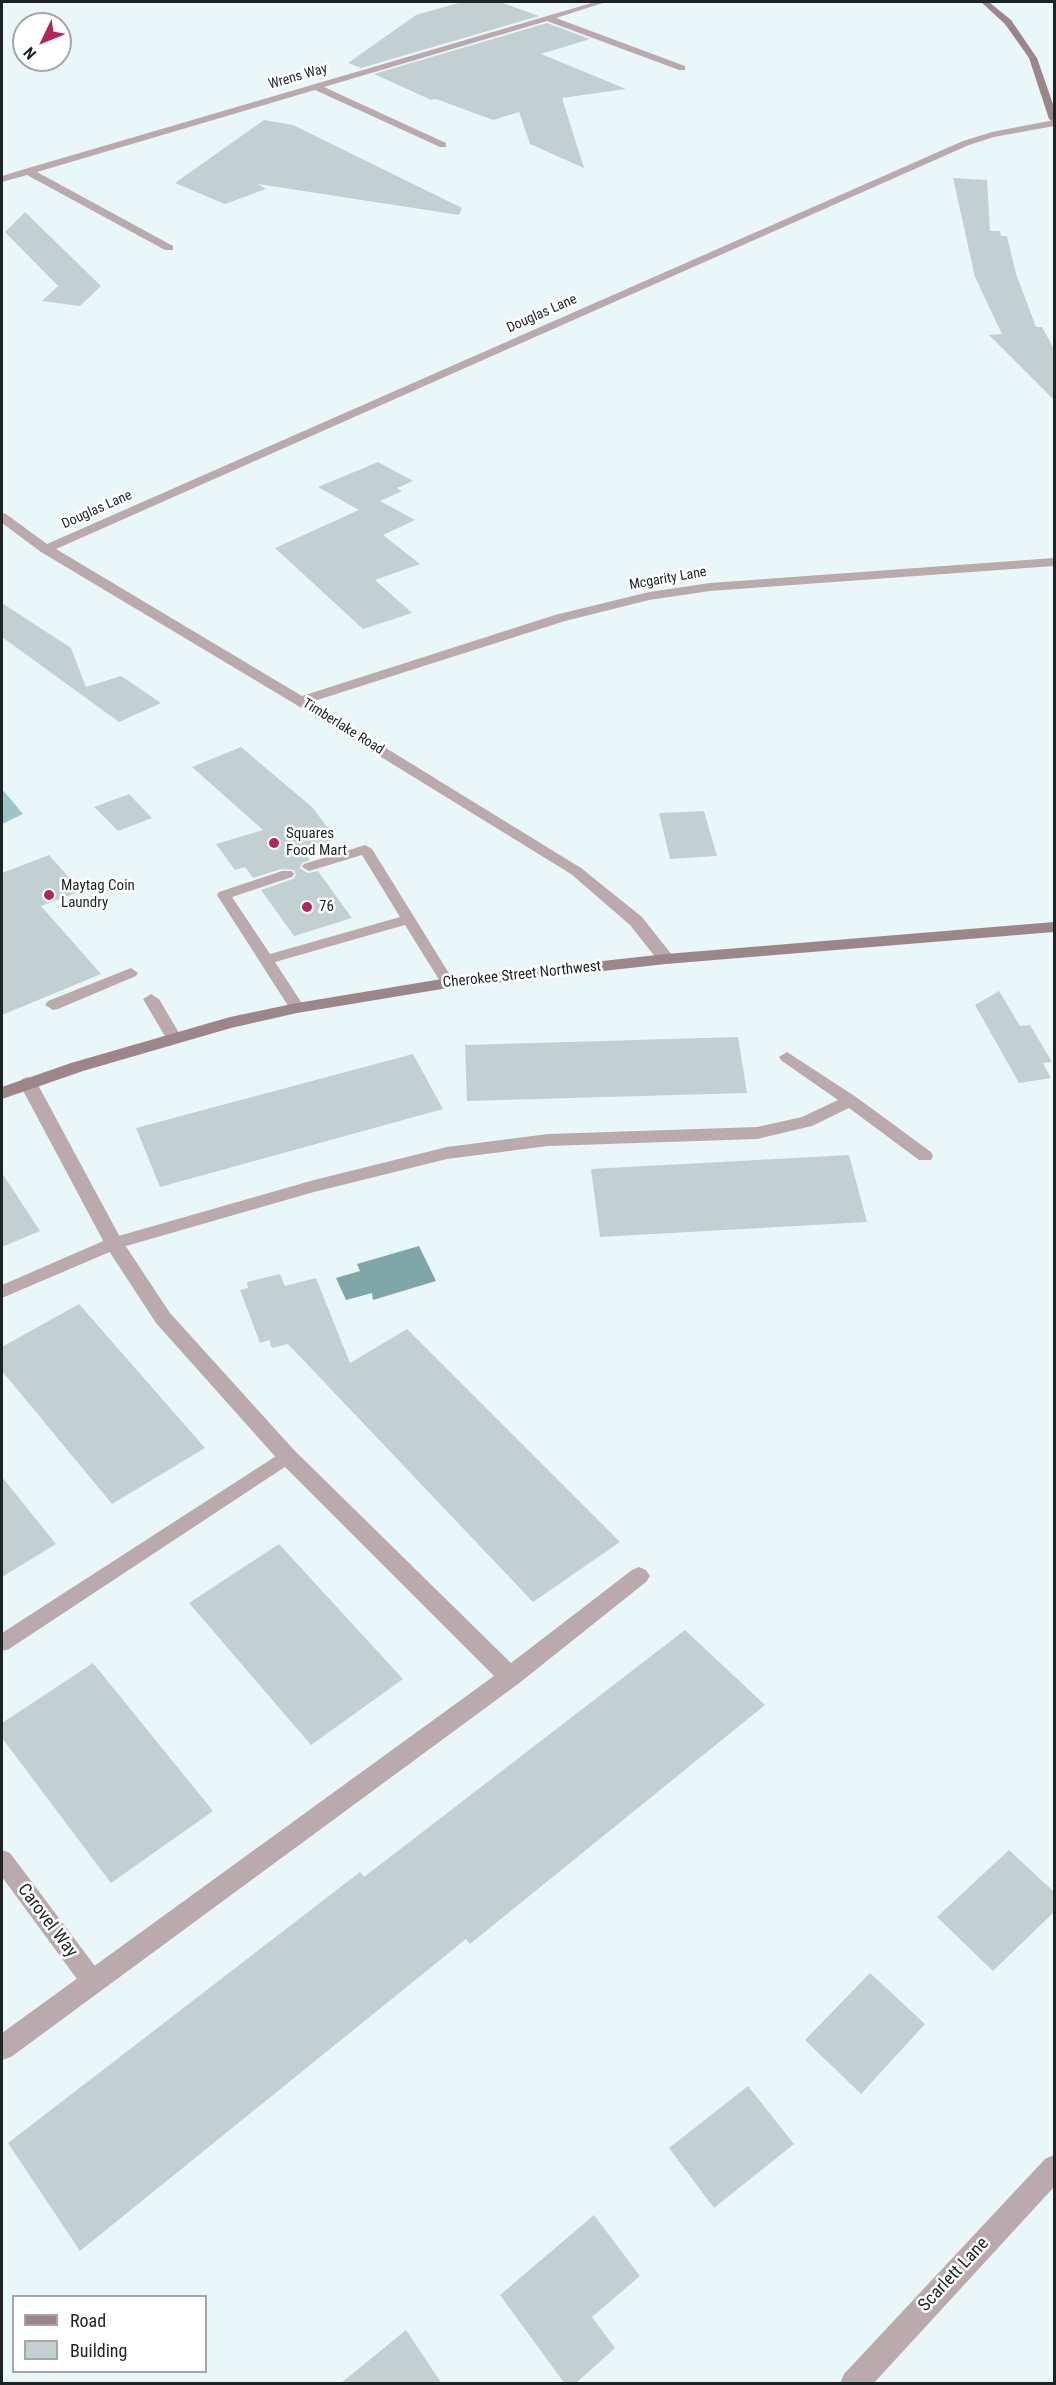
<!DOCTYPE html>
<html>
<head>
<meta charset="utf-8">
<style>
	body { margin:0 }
	#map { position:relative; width:1056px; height:2385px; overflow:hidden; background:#eaf7f8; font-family:"Roboto Condensed",sans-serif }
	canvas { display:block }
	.frame { position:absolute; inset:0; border:3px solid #1e2324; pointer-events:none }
	.legend { position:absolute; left:12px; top:2295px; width:195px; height:78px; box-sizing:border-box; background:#fff; border:2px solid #a5a7a7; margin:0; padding:8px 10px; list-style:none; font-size:18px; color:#1e2324 }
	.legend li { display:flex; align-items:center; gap:12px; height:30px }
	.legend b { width:30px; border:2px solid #a5a7a7 }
	.north { position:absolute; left:12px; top:12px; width:60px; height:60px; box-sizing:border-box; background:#fff; border:2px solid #a5a7a7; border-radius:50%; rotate:227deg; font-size:16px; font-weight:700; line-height:24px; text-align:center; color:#1e2324 }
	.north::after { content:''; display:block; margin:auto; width:21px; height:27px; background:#b3255d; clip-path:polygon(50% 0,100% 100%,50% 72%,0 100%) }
</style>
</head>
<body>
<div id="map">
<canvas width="1056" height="2385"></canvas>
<div class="frame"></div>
<ul class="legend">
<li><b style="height:8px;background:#9d868b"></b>Road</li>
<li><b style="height:16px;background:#c3d0d1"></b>Building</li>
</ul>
<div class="north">N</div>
</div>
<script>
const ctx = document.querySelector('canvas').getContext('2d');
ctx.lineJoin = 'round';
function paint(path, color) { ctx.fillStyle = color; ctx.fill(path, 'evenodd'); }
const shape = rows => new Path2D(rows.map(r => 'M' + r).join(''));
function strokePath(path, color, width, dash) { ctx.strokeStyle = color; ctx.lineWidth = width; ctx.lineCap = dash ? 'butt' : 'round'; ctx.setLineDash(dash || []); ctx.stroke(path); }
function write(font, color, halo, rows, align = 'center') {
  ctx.font = font + ' "Roboto Condensed",sans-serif'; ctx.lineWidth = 5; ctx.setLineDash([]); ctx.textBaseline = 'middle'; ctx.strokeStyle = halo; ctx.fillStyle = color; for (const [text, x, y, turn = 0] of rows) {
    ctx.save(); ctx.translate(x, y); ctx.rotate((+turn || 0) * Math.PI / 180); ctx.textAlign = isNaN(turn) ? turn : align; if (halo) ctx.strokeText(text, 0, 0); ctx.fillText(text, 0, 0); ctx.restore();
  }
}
paint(shape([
	[2,789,23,814,2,824]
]), '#9dc5c8');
paint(shape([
	[419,1246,436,1281,373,1300,372,1293,346,1300,336,1278,360,1271,357,1264]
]), '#7fa6a9');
paint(shape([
	[462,2,500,2,539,16,361,68,348,63,416,15],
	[547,23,590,39,541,54,626,89,562,98,584,168,530,144,519,112,493,120,436,99,431,100,374,74],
	[264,120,293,125,462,208,459,215,258,184,266,189,225,204,175,183],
	[953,178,987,180,990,231,1000,231,1001,236,1007,236,1016,274,1036,327,1042,327,1054,349,1054,400,989,335,1002,334,975,277],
	[25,212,101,286,80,306,42,301,58,286,5,232],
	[378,462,413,481,397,488,402,491,380,501,415,520,383,535,420,564,375,580,412,613,363,629,275,548,359,510,318,487],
	[2,603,71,648,86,687,121,676,161,703,119,722,2,637],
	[241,747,313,808,336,839,302,850,310,860,302,863,300,868,308,873,318,871,352,918,294,936,261,890,293,879,296,875,294,870,281,869,253,878,245,867,235,870,216,844,263,830,192,767],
	[129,794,152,818,118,831,94,807],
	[704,811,717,856,670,859,659,813],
	[49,855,81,891,41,906,101,974,2,1015,2,873],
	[999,991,1020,1026,1030,1025,1052,1062,1043,1063,1051,1078,1019,1083,975,1005],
	[738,1037,747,1093,467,1101,465,1045],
	[413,1054,443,1109,160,1187,136,1128],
	[849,1155,867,1222,600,1237,591,1169],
	[2,1173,40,1231,2,1247],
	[280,1274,285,1286,316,1278,350,1363,407,1329,620,1542,533,1602,288,1344,272,1348,269,1340,260,1343,240,1290,248,1288,247,1282],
	[79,1304,205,1448,112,1504,2,1371,2,1347],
	[2,1477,56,1544,2,1577],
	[279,1544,403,1679,311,1745,189,1603],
	[685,1630,765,1705,470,1944,466,1939,80,2251,8,2143,360,1872,364,1877],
	[93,1663,213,1811,111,1883,2,1738,2,1723],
	[1009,1850,1054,1892,1054,1912,993,1971,937,1917],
	[870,1973,925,2024,861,2094,805,2040],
	[748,2086,794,2144,714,2208,669,2148],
	[594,2215,640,2276,592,2317,615,2348,575,2384,565,2384,500,2295],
	[406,2330,442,2384,340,2384]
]), '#c3d0d1');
paint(shape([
	[365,845,372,849,455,983,448,988,443,986,405,925,275,962,305,1008,297,1013,292,1012,217,895,219,892,282,871,292,871,294,874,292,877,232,897,270,954,400,917,362,855,309,871,302,867,304,864,365,845],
	[131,968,138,973,136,976,58,1009,53,1010,45,1005,48,1001,131,968],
	[151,994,159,999,182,1038,179,1042,169,1042,166,1038,143,999,151,994],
	[787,1052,856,1097,931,1152,933,1156,931,1160,919,1160,849,1108,812,1126,757,1139,548,1146,447,1159,314,1192,119,1248,2,1298,2,1285,108,1239,314,1180,447,1147,548,1134,757,1127,802,1117,838,1100,782,1061,779,1057,787,1052],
	[287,1449,294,1451,296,1456,294,1461,9,1649,2,1651,2,1633,287,1449],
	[2,1850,10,1853,101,1974,104,1982,101,1990,93,1993,85,1990,2,1877,2,1850]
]), '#baaaad');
paint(shape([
	[595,2,606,2,556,18,685,66,685,70,679,70,547,21,324,87,446,143,446,147,440,147,315,90,37,172,173,246,173,250,165,250,27,175,2,182,2,176,25,169,595,2],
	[1054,120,1054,126,994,137,969,145,56,549,302,696,555,615,649,592,710,583,1054,558,1054,566,710,591,649,600,565,621,311,702,581,868,642,917,672,955,674,959,672,963,660,963,630,925,571,874,295,704,41,552,2,523,2,513,6,514,47,544,963,141,992,132,1054,120],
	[28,1077,34,1079,37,1083,121,1239,170,1313,294,1450,511,1663,632,1570,639,1567,646,1570,650,1576,646,1582,518,1684,11,2057,2,2060,2,2033,494,1676,280,1462,156,1323,107,1248,19,1083,22,1079,28,1077],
	[1054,2155,1054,2187,873,2384,840,2384,844,2374,1045,2159,1054,2155]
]), '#baaaad');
paint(shape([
	[981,2,989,2,1011,20,1037,58,1054,107,1054,122,1049,119,1029,58,1005,24,981,2],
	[1054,922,1054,932,666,964,448,988,297,1013,231,1028,83,1071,2,1099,2,1087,71,1063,230,1017,297,1003,448,978,666,954,1054,922]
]), '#9d868b');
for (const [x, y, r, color] of [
	[274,843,6,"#b3255d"],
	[49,895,6,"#b3255d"],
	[307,907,6,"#b3255d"]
]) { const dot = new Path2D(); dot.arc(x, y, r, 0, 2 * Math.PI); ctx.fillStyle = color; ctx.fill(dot); strokePath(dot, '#fff', 2); }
write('14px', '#1e2324', '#fff', [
	["Wrens Way",298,77,-16],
	["Douglas Lane",542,314,-24],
	["Douglas Lane",97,510,-24],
	["Mcgarity Lane",668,579,-10],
	["Timberlake Road",343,727,32]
]);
write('15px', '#1e2324', '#fff', [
	["Squares",286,834],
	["Food Mart",286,851],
	["Maytag Coin",61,886],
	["Laundry",61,903],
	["76",319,907]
], 'left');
write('15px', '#1e2324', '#fff', [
	["Cherokee Street Northwest",522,975,-6]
]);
write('18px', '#1e2324', '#fff', [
	["Carovel Way",47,1921,53],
	["Scarlett Lane",954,2275,-47]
]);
</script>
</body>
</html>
